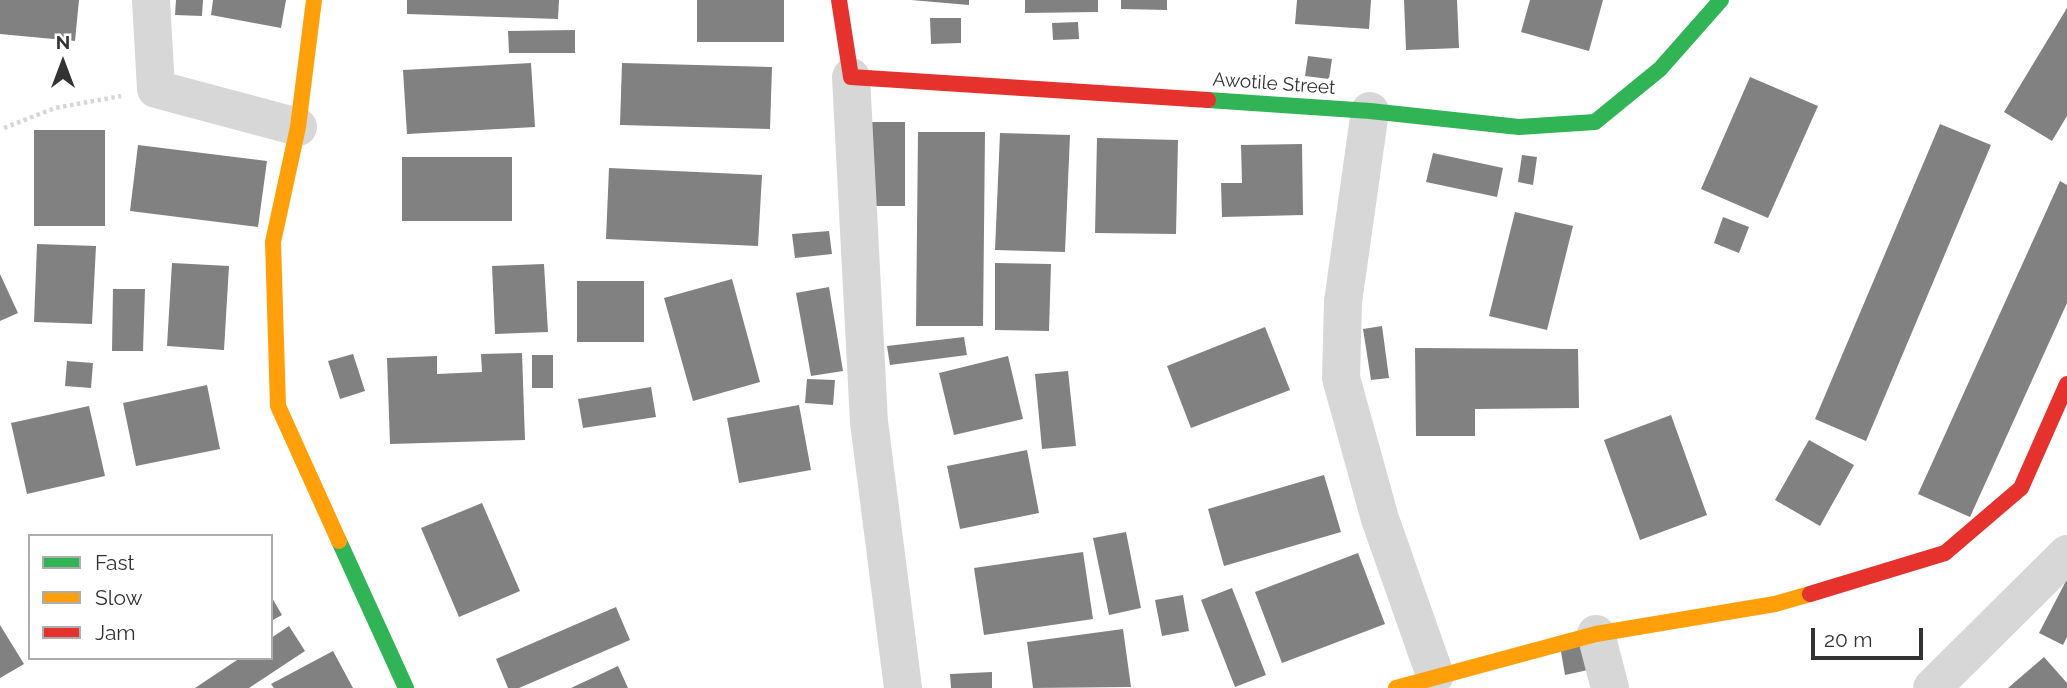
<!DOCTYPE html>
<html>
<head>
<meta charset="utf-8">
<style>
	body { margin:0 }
	#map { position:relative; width:2067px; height:688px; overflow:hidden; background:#fff; font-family:Raleway,sans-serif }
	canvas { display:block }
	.legend { position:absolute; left:28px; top:534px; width:245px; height:126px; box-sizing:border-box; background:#fff; border:2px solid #adadad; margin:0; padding:9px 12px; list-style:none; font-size:21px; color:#333 }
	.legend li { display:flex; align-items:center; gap:14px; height:35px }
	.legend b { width:35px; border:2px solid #adadad }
	.north { position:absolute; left:28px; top:28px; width:70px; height:70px; -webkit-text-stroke:5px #fff; paint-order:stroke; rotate:0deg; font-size:19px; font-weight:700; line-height:28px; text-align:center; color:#333 }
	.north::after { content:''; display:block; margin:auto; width:24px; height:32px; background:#333; clip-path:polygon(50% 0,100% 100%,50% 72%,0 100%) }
	.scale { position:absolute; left:1811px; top:628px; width:112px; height:32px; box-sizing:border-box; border:4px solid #333; border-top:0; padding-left:9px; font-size:21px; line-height:24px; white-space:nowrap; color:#333; -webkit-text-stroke:5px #fff; paint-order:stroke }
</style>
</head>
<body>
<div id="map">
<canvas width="2067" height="688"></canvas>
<ul class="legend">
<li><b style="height:9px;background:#30b455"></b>Fast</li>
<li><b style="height:9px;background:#ff9f0a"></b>Slow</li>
<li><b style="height:9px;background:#e5322d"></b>Jam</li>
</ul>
<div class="north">N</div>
<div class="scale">20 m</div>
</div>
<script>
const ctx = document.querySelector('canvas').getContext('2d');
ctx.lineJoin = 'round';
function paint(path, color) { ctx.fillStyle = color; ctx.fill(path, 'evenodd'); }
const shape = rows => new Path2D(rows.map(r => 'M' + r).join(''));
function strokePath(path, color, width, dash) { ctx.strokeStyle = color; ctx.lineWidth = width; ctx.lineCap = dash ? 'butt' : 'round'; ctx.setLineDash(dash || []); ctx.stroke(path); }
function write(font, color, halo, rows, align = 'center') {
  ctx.font = font + ' Raleway,sans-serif'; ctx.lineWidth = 7; ctx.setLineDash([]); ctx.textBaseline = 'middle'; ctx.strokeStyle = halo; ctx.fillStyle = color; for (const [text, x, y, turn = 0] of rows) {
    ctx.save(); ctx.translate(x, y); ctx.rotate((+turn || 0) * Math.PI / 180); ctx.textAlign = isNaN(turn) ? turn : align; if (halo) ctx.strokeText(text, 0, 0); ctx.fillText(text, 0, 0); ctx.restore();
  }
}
paint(shape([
	[0,0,79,0,75,41,0,34],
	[176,0,203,0,202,16,175,15],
	[213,0,286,0,281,28,211,15],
	[407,0,559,0,558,19,407,14],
	[697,0,784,0,784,42,697,42],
	[911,0,969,0,969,5],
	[1025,0,1098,0,1098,12,1025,13],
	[1121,0,1167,0,1167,10,1121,9],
	[1297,0,1371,0,1369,29,1295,24],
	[1404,0,1457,0,1459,48,1406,50],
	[1530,0,1603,0,1589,51,1521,32],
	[2067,8,2067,116,2052,141,2004,112],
	[930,18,961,18,961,43,931,44],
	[1078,22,1079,39,1053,40,1052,23],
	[575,30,575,53,509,53,508,31],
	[1308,56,1332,59,1329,79,1305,76],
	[531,63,535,127,407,134,403,70],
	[622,63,772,67,770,129,620,125],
	[1750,77,1818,106,1768,218,1701,189],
	[870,122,905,122,905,206,870,206],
	[1940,124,1991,145,1866,441,1815,419],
	[34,130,105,130,105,226,34,226],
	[918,132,985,132,983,326,916,326],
	[1000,133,1070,135,1065,252,995,250],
	[1097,138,1178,140,1176,234,1095,233],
	[1302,144,1303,215,1222,217,1221,183,1242,183,1241,145],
	[138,145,267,161,258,227,130,211],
	[1433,153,1503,168,1497,197,1426,182],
	[1522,155,1537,157,1533,185,1518,182],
	[402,157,512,157,512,221,402,221],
	[609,168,762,175,758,246,606,239],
	[2060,181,2067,185,2067,303,1970,517,1918,494],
	[1515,212,1573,226,1547,330,1489,316],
	[1723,217,1749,227,1739,253,1714,243],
	[829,231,832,254,795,258,792,234],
	[37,244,96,246,92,324,34,322],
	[172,263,229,266,224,350,167,346],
	[995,263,1051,264,1049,331,995,330],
	[544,264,548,332,495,334,492,266],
	[0,274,18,313,0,321],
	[732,279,760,382,693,401,664,298],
	[577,281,644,281,644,342,577,342],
	[829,287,843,371,811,376,796,293],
	[113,289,145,289,143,351,112,351],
	[1382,326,1389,378,1371,380,1363,329],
	[1265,327,1290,390,1191,428,1167,366],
	[964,337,967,355,890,365,887,346],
	[1415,348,1578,349,1579,408,1475,409,1475,436,1416,436],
	[522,353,525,440,390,444,387,358,437,356,437,374,482,372,481,354],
	[353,354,365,391,340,399,328,361],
	[532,355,553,355,553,388,532,388],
	[1008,356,1023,419,954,435,939,373],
	[67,361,93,363,91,388,65,386],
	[1068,371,1076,446,1042,449,1035,374],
	[807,379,835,380,833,405,805,403],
	[207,385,220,449,136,466,123,403],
	[651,387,656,417,583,428,578,399],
	[799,405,811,470,739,483,727,418],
	[89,406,105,476,27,494,11,423],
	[1671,415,1707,515,1640,540,1604,440],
	[1809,440,1854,465,1820,526,1775,500],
	[1027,450,1039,513,960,529,947,466],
	[1324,475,1341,532,1224,566,1208,509],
	[482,503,520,591,459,617,421,528],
	[1126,532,1141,608,1109,615,1093,538],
	[1083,552,1093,619,984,635,974,568],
	[1358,553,1385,624,1282,663,1255,592],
	[2067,579,2067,637,2063,645,2039,633],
	[1232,588,1266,675,1235,687,1201,600],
	[1183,595,1189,631,1162,636,1155,600],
	[271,596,282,615,271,621],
	[616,607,630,640,519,688,508,688,496,659],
	[0,625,24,664,0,678],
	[289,626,305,651,249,688,195,688,240,658,271,658,271,638],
	[1123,629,1131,687,1033,688,1027,642],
	[1583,642,1588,670,1565,675,1560,646],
	[333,651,353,688,274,688,271,684],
	[2044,657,2067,683,2067,688,2008,688],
	[618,666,628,688,571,688],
	[992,672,992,688,951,688,950,674]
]), '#818181');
strokePath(shape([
	[4,128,55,108,121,96]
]), '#d6d6d6', 4.5, [3.5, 3.5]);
strokePath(shape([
	[151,0,156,89,298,127],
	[851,77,869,422,903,688],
	[1370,111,1343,302,1341,378,1380,519,1435,675],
	[1596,634,1610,688],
	[1932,688,2067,554]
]), '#d7d7d7', 38);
strokePath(shape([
	[1208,100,1370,111,1519,127,1595,122,1660,69,1721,0],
	[339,541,406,688]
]), '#30b455', 16);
strokePath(shape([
	[314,0,298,127,273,242,278,406,339,541],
	[1396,688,1596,634,1775,604,1810,594]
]), '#ff9f0a', 16);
strokePath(shape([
	[839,0,851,77,1208,100],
	[1810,594,1945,553,2021,488,2067,384]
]), '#e5322d', 16);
write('19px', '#333', '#fff', [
	["Awotile Street",1274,84,4]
]);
</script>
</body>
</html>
